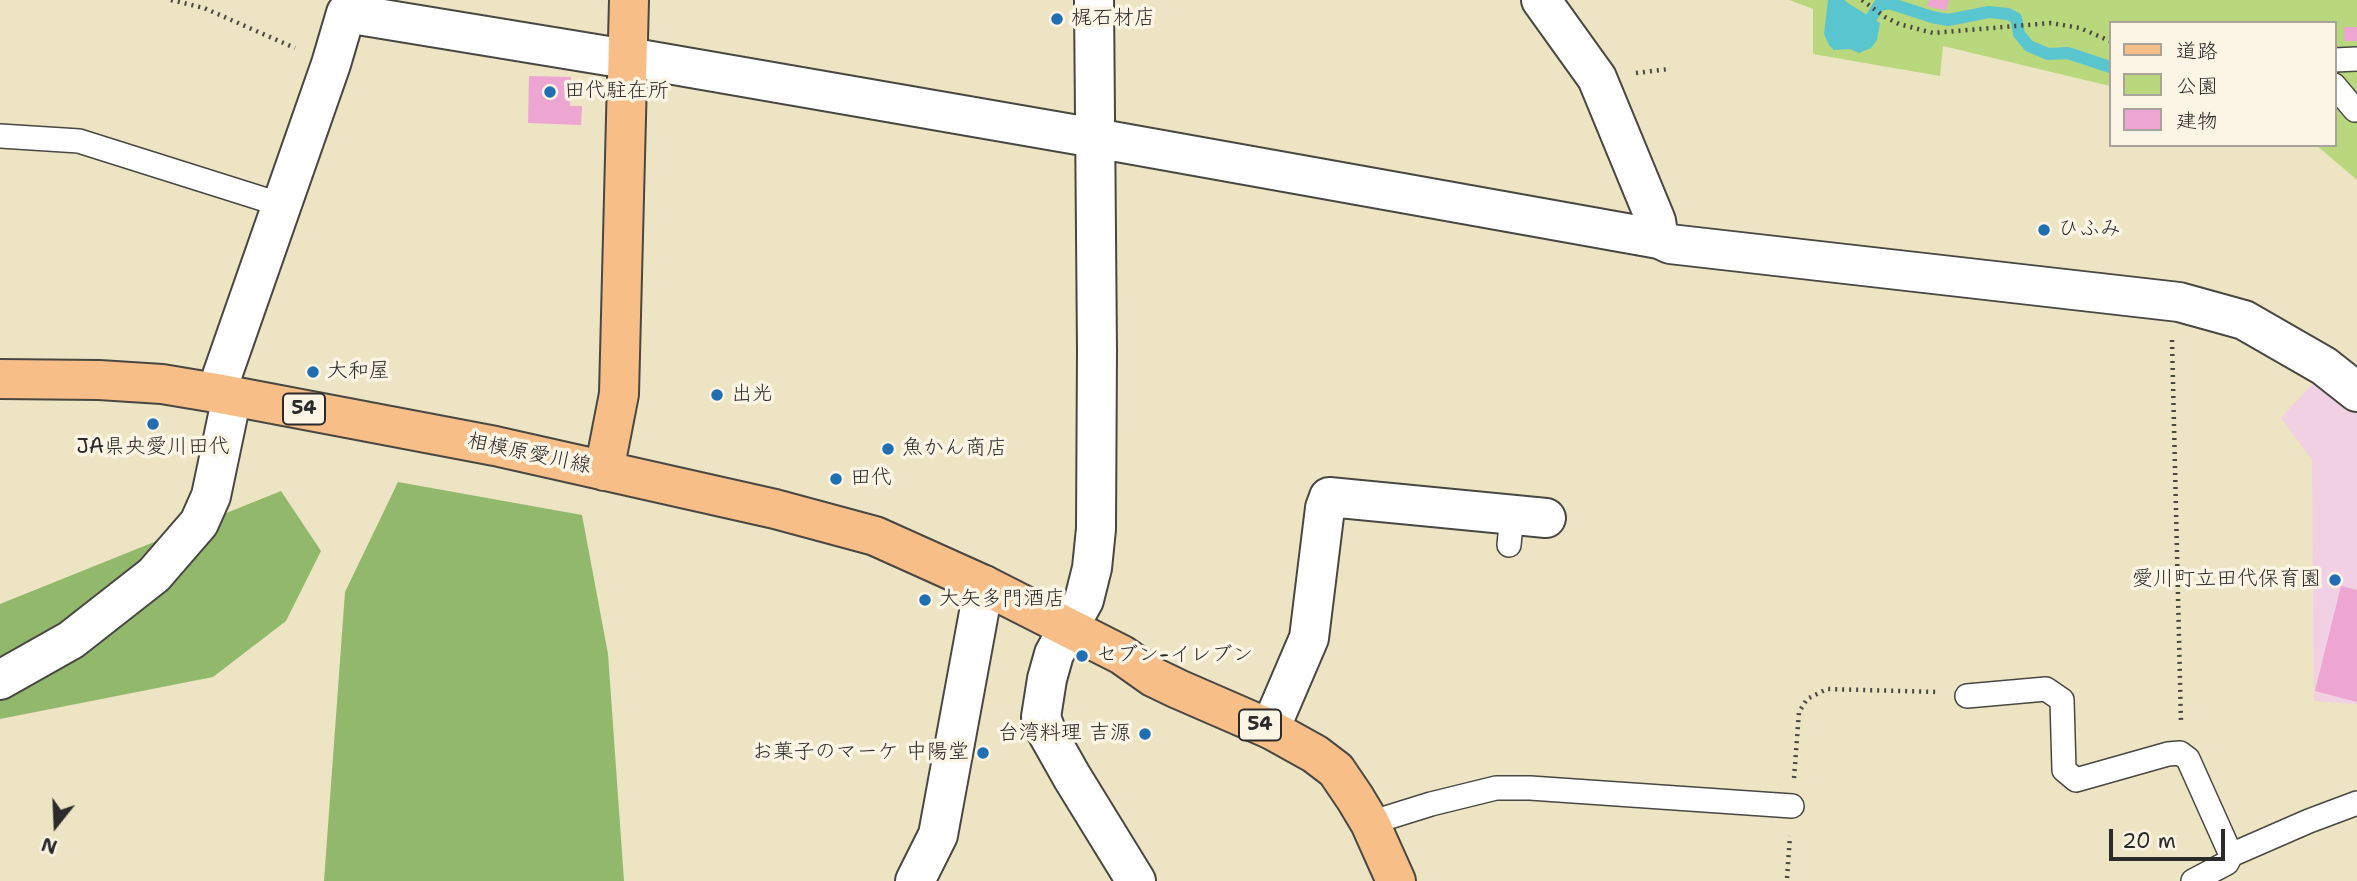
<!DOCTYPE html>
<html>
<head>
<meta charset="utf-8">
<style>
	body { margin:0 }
	#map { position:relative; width:2357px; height:881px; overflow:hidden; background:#ece4c3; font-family:"Shantell Sans","Klee One",sans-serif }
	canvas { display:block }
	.legend { position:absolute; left:2109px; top:21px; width:228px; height:126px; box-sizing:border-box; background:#fcf5e5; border:2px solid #a8a49b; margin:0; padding:9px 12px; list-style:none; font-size:21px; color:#2b2b2b }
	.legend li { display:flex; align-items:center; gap:14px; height:35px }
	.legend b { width:35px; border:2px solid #a8a49b }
	.north { position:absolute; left:21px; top:790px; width:70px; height:70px; -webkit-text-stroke:5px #fcf5e5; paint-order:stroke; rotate:198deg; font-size:19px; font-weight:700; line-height:28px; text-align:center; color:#2b2b2b }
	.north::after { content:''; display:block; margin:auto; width:24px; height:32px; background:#2b2b2b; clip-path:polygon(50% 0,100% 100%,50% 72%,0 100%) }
	.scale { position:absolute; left:2109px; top:829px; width:116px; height:32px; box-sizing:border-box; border:4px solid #2b2b2b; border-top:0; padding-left:9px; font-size:21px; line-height:24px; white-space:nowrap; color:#2b2b2b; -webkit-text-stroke:5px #fcf5e5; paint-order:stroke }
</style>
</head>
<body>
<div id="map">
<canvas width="2357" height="881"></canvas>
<ul class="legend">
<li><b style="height:9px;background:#f7be88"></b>道路</li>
<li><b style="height:19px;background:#b9d77d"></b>公園</li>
<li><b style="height:19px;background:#eda6d1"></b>建物</li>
</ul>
<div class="north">N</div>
<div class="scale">20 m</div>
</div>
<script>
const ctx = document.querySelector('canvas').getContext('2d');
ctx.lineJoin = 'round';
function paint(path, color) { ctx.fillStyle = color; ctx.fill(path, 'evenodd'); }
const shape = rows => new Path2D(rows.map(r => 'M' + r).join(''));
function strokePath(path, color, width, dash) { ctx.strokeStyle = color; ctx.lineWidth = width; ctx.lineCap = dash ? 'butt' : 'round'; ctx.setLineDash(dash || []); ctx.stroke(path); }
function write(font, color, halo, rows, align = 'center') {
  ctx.font = font + ' "Shantell Sans","Klee One",sans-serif'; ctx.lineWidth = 7; ctx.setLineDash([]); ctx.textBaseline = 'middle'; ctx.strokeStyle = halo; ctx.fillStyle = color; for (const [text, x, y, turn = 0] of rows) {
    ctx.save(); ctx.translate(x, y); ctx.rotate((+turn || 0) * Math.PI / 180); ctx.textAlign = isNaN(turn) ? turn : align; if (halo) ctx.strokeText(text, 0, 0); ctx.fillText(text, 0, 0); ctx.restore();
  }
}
paint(shape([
	[2317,379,2357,410,2357,704,2314,701,2312,460,2281,418]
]), '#f1d0e3');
paint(shape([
	[1789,0,2357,0,2357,180,2316,145,2334,145,2334,23,2110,23,2110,86,1943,46,1940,76,1813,54,1813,9]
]), '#b9d77d');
paint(shape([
	[398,482,582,515,608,654,624,881,324,881,345,592],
	[281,491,321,551,286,621,213,677,0,719,0,604]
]), '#92b86c');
paint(shape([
	[1828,0,1843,0,1880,23,1877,40,1871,48,1859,53,1850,49,1834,50,1829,45,1824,34]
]), '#59c6cf');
strokePath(shape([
	[1838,0,1844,11,1861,22,1870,20,1879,5,1889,3,1932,17,1948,20,1989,12,2008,14,2016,18,2019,34,2029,46,2048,54,2068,53,2110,67]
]), '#59c6cf', 12);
paint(shape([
	[1929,0,1949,0,1946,11,1927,6],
	[2344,27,2357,27,2357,41,2344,41],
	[529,76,571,77,570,106,582,106,581,125,528,123],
	[2341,586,2357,590,2357,702,2315,691]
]), '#eda6d1');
const lane = shape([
	[2334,60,2357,59],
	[2334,85,2355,110],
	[0,136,79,141,282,205],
	[1509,545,1512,514],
	[1967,696,2046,689,2062,700,2064,770,2076,780,2168,754,2180,753,2188,759,2231,855],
	[1370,823,1431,804,1496,788,1530,788,1792,806],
	[2193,881,2227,863,2231,855,2309,821,2357,803]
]);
const street = shape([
	[1094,0,1097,350,1096,529,1092,568,1084,600,1054,654,1047,679,1041,717,1046,731,1072,777,1136,881],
	[1541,0,1597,78,1656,221,1659,239],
	[216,393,331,64,346,13,608,56,628,57,1095,138,1659,239,1670,244,2179,302,2244,320,2324,366,2357,392],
	[0,680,71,640,154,575,199,523,211,496,232,396],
	[1270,729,1309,638,1325,508,1329,497,1546,518],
	[915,881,938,835,984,585]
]);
const primary = shape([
	[0,379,99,380,162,384,216,393,495,446,775,509,875,536,984,585,1122,655,1153,677,1178,689,1270,729,1315,754,1336,770,1355,798,1370,823,1396,881],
	[604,471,619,394,629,0]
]);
strokePath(lane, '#484742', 26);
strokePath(street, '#484742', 42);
strokePath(primary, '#484742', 42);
strokePath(shape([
	[171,0,204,8,295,48],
	[1862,0,1885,17,1899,24,1933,33,2051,23,2080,28,2110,41],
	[1636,73,1669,69],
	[2172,340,2181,723],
	[1794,778,1799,712,1807,699,1827,689,1938,692],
	[1787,878,1790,836]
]), '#484742', 4.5, [2, 5]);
strokePath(lane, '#fff', 23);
strokePath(street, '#fff', 38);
strokePath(primary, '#f7be88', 38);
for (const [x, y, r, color] of [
	[1057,19,7,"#1f6fb2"],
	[550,92,7,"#1f6fb2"],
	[2044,230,7,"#1f6fb2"],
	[313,372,7,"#1f6fb2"],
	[717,395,7,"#1f6fb2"],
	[153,424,7,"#1f6fb2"],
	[888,449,7,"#1f6fb2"],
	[836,479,7,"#1f6fb2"],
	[2335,580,7,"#1f6fb2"],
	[925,600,7,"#1f6fb2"],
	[1082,656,7,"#1f6fb2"],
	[1145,734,7,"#1f6fb2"],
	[983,753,7,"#1f6fb2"]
]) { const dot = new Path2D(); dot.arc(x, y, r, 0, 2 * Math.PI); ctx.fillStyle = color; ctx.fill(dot); strokePath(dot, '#fcf5e5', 2.5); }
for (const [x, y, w] of [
	[304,409,42],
	[1260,725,42]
]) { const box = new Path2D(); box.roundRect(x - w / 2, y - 15.5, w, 31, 5); ctx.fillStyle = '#fcf5e5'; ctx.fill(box); strokePath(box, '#2b2b2b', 2); }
write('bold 19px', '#2b2b2b', null, [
	["54",304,409],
	["54",1260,725]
]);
write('21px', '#2b2b2b', '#fcf5e5', [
	["梶石材店",1071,19],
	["田代駐在所",564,92],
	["ひふみ",2058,230],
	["大和屋",327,372],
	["出光",731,395],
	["JA県央愛川田代",153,448,"center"],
	["魚かん商店",902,449],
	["田代",850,479],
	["愛川町立田代保育園",2321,580,"right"],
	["大矢多門酒店",939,600],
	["セブン-イレブン",1096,656],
	["台湾料理 吉源",1131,734,"right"],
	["お菓子のマーケ 中陽堂",969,753,"right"]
], 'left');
write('21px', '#2b2b2b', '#fcf5e5', [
	["相模原愛川線",529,454,12]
]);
</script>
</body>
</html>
